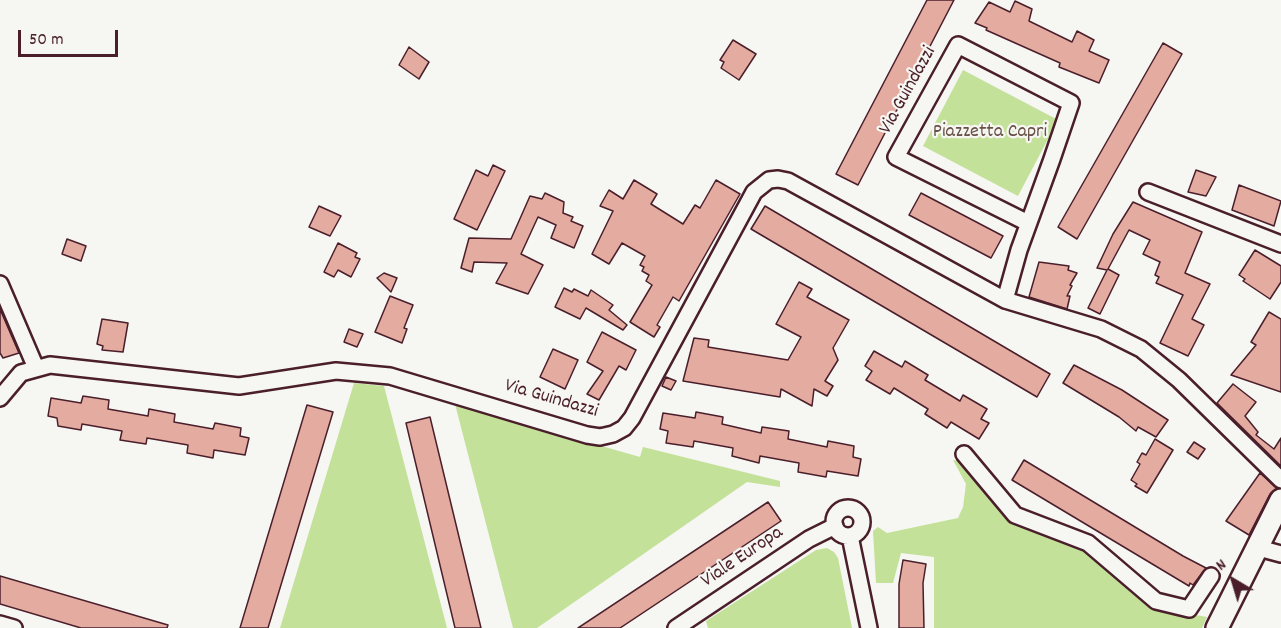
<!DOCTYPE html>
<html>
<head>
<meta charset="utf-8">
<style>
	body { margin:0 }
	#map { position:relative; width:1281px; height:628px; overflow:hidden; background:#f6f6f2; font-family:Dekko,sans-serif }
	canvas { display:block }
	.north { position:absolute; left:1203px; top:550px; width:60px; height:60px; -webkit-text-stroke:4px #f6f6f2; paint-order:stroke; rotate:322deg; font-size:16px; font-weight:700; line-height:24px; text-align:center; color:#4a1f2b }
	.north::after { content:''; display:block; margin:auto; width:21px; height:27px; background:#4a1f2b; clip-path:polygon(50% 0,100% 100%,50% 72%,0 100%) }
	.scale { position:absolute; left:18px; top:30px; width:100px; height:27px; box-sizing:border-box; border:3px solid #4a1f2b; border-top:0; padding-left:8px; font-size:18px; line-height:21px; white-space:nowrap; color:#4a1f2b; -webkit-text-stroke:4px #f6f6f2; paint-order:stroke }
</style>
</head>
<body>
<div id="map">
<canvas width="1281" height="628"></canvas>
<div class="north">N</div>
<div class="scale">50 m</div>
</div>
<script>
const ctx = document.querySelector('canvas').getContext('2d');
ctx.lineJoin = 'round';
function paint(path, color) { ctx.fillStyle = color; ctx.fill(path, 'evenodd'); }
const shape = rows => new Path2D(rows.map(r => 'M' + r).join(''));
function strokePath(path, color, width, dash) { ctx.strokeStyle = color; ctx.lineWidth = width; ctx.lineCap = dash ? 'butt' : 'round'; ctx.setLineDash(dash || []); ctx.stroke(path); }
function write(font, color, halo, rows, align = 'center') {
  ctx.font = font + ' Dekko,sans-serif'; ctx.lineWidth = 4.5; ctx.setLineDash([]); ctx.textBaseline = 'middle'; ctx.strokeStyle = halo; ctx.fillStyle = color; for (const [text, x, y, turn = 0] of rows) {
    ctx.save(); ctx.translate(x, y); ctx.rotate((+turn || 0) * Math.PI / 180); ctx.textAlign = isNaN(turn) ? turn : align; if (halo) ctx.strokeText(text, 0, 0); ctx.fillText(text, 0, 0); ctx.restore();
  }
}
paint(shape([
	[963,70,1058,120,1018,196,923,146],
	[354,383,384,386,447,628,280,628],
	[455,404,640,457,643,447,780,481,780,487,747,482,537,628,513,628],
	[953,460,963,462,1003,510,1092,550,1190,614,1207,617,1202,628,934,628,934,557,901,553,893,583,876,583,873,531,878,527,887,533,958,518,963,507,966,484],
	[827,548,834,552,838,558,852,628,708,628,706,621,816,550]
]), '#c3e199');
const building = shape([
	[927,0,954,0,858,185,836,174,927,0],
	[1015,1,1032,9,1029,21,1072,42,1077,31,1094,40,1089,51,1109,60,1099,83,1059,67,1060,63,986,30,987,28,975,23,989,2,1010,12,1015,1],
	[733,40,756,54,739,80,721,68,724,62,720,60,733,40],
	[1163,43,1182,54,1077,239,1058,227,1163,43],
	[409,47,429,62,419,79,399,65,409,47],
	[493,165,505,171,477,230,454,219,476,170,488,176,493,165],
	[1196,170,1216,177,1206,196,1188,192,1196,170],
	[634,180,657,194,651,204,683,224,695,205,700,208,716,180,740,194,679,301,673,297,657,325,660,327,654,337,630,322,652,285,646,281,649,275,642,271,644,267,640,265,645,256,622,243,609,264,592,254,613,211,600,206,609,190,623,199,634,180],
	[1239,185,1281,201,1274,226,1232,210,1239,185],
	[545,193,564,202,563,213,573,217,571,221,583,226,574,248,551,238,556,225,538,217,521,254,543,265,528,294,496,283,507,263,474,262,472,272,461,268,469,238,511,239,530,196,542,199,545,193],
	[921,193,1003,236,991,258,909,215,921,193],
	[1133,202,1202,232,1185,273,1210,284,1192,319,1204,325,1188,356,1160,343,1183,295,1156,283,1159,277,1155,275,1160,262,1143,254,1150,240,1129,230,1108,269,1119,275,1100,314,1088,308,1107,270,1097,268,1113,234,1133,202],
	[319,206,341,216,330,236,309,227,319,206],
	[765,206,1050,374,1037,397,751,229,765,206],
	[67,239,86,246,81,261,62,254,67,239],
	[338,243,357,253,355,257,360,259,351,277,338,270,334,277,324,272,338,243],
	[1255,250,1281,266,1281,282,1270,299,1243,281,1245,279,1239,275,1255,250],
	[1039,262,1069,266,1068,270,1077,273,1070,285,1072,286,1067,296,1070,296,1067,309,1029,297,1039,262],
	[384,273,397,278,391,292,377,278,384,273],
	[799,282,812,289,807,297,849,320,833,348,838,360,825,381,833,386,827,396,814,389,812,406,781,389,780,397,683,381,694,338,709,340,708,347,788,360,801,337,776,324,799,282],
	[564,288,572,292,574,289,588,296,591,290,613,305,609,310,627,325,623,330,586,308,580,319,555,307,564,288],
	[390,296,413,305,404,328,407,329,402,343,375,332,390,296],
	[0,309,19,353,3,358,0,353,0,309],
	[1269,312,1281,319,1281,392,1231,375,1256,345,1251,342,1269,312],
	[102,319,128,323,123,352,102,350,103,346,97,344,102,319],
	[349,329,363,334,357,347,344,342,349,329],
	[602,332,636,350,626,370,619,366,599,400,587,394,603,371,587,362,602,332],
	[553,349,578,360,565,389,540,377,553,349],
	[874,351,902,367,905,361,928,375,925,380,960,401,963,395,987,409,981,419,989,423,979,439,951,422,947,428,925,414,928,409,894,388,890,394,866,380,872,371,865,366,874,351],
	[1074,365,1122,390,1168,420,1156,437,1138,427,1136,431,1119,417,1063,383,1074,365],
	[666,377,676,381,671,390,662,386,666,377],
	[1233,384,1256,402,1245,416,1258,432,1256,435,1274,449,1281,438,1281,466,1217,403,1233,384],
	[83,396,109,400,108,409,148,416,149,409,175,414,174,422,213,429,215,423,241,428,240,436,249,438,245,455,214,450,213,458,187,453,188,445,147,438,146,444,120,440,122,431,82,424,81,430,58,426,57,418,48,416,51,398,81,403,83,396],
	[307,405,333,412,268,628,240,628,307,405],
	[696,412,723,417,722,424,761,433,762,427,789,431,788,439,827,447,828,441,854,446,853,457,861,459,858,476,827,471,826,477,798,472,799,463,760,456,759,463,732,456,733,448,694,441,693,447,666,443,668,431,660,429,663,413,695,418,696,412],
	[430,417,481,628,455,628,406,423,430,417],
	[1155,439,1173,450,1147,493,1135,486,1137,484,1131,480,1140,464,1137,462,1142,453,1146,455,1155,439],
	[1194,442,1205,449,1198,459,1187,452,1194,442],
	[1024,460,1183,556,1206,568,1193,585,1190,583,1189,586,1012,480,1024,460],
	[1260,473,1277,488,1270,494,1249,535,1226,521,1260,473],
	[768,502,781,521,620,628,578,628,768,502],
	[903,560,926,564,923,583,924,628,899,628,899,584,903,560],
	[0,576,168,625,167,628,81,628,0,604,0,576]
]);
paint(building, '#e4aba0');
strokePath(building, '#4a1f2b', 1.5);
const street = shape([
	[1148,192,1281,244],
	[0,284,36,368],
	[1005,300,1019,250,1052,159,1071,103,958,45,896,157,1028,223],
	[0,398,21,373,50,365,239,386,336,371,390,376,587,435,600,437,613,434,624,428,632,418,754,192,769,180,778,179,788,181,1005,300,1101,329,1141,349,1179,380,1281,480],
	[964,454,1015,515,1088,543,1156,601,1189,609,1211,576],
	'834 522a14 14 0 1 1 28 0a14 14 0 1 1-28 0Z',
	[850,536,869,628],
	[1255,547,1281,554],
	[0,624,14,628],
	[676,628,809,539,835,526]
]);
const secondary = shape([
	[1217,628,1281,500]
]);
strokePath(street, '#4a1f2b', 20);
strokePath(secondary, '#4a1f2b', 26);
strokePath(street, '#f6f6f2', 15);
strokePath(secondary, '#f6f6f2', 21);
write('20px', '#4a1f2b', '#f6f6f2', [
	["Via Guindazzi",909,91,-61],
	["Via Guindazzi",551,400,16],
	["Viale Europa",743,558,-34]
]);
write('20px', '#685046', '#f6f6f2', [
	["Piazzetta Capri",990,133]
]);
</script>
</body>
</html>
